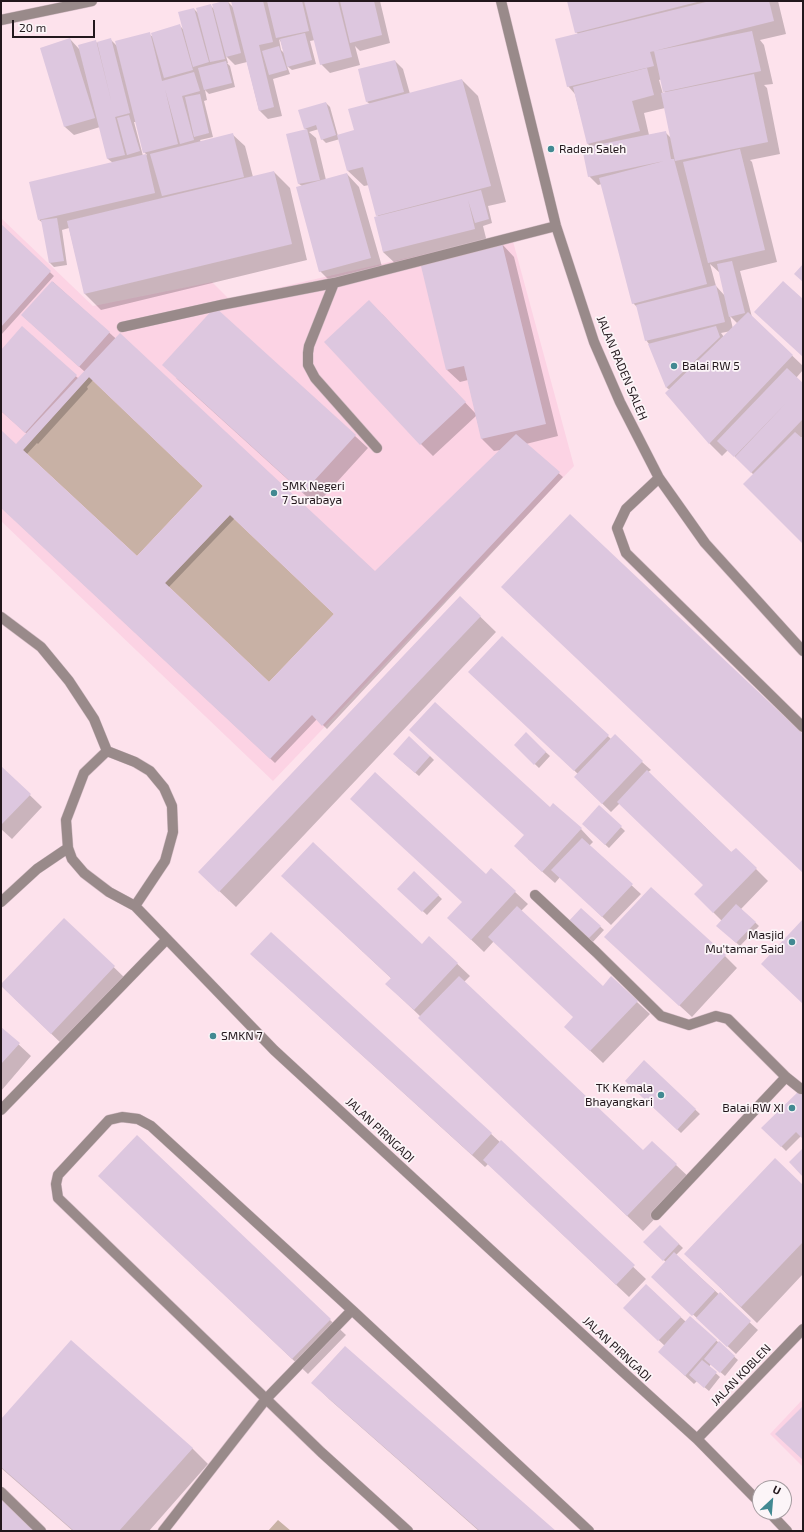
<!DOCTYPE html>
<html>
<head>
<meta charset="utf-8">
<style>
	body { margin:0 }
	#map { position:relative; width:804px; height:1532px; overflow:hidden; background:#fde2ec; font-family:"Exo 2",sans-serif }
	canvas { display:block }
	.frame { position:absolute; inset:0; border:2px solid #22171c; pointer-events:none }
	.north { position:absolute; left:752px; top:1480px; width:40px; height:40px; box-sizing:border-box; background:#fcf5f8; border:1px solid #a59ca0; border-radius:50%; rotate:26deg; font-size:11px; font-weight:700; line-height:16px; text-align:center; color:#22171c }
	.north::after { content:''; display:block; margin:auto; width:14px; height:18px; background:#428992; clip-path:polygon(50% 0,100% 100%,50% 72%,0 100%) }
	.scale { position:absolute; left:12px; top:20px; width:83px; height:18px; box-sizing:border-box; border:2px solid #22171c; border-top:0; padding-left:5px; font-size:12px; line-height:14px; white-space:nowrap; color:#22171c; -webkit-text-stroke:3px #fcf5f8; paint-order:stroke }
</style>
</head>
<body>
<div id="map">
<canvas width="804" height="1532"></canvas>
<div class="frame"></div>
<div class="north">U</div>
<div class="scale">20 m</div>
</div>
<script>
const ctx = document.querySelector('canvas').getContext('2d');
ctx.lineJoin = 'round';
function paint(path, color) { ctx.fillStyle = color; ctx.fill(path, 'evenodd'); }
const shape = rows => new Path2D(rows.map(r => 'M' + r).join(''));
function strokePath(path, color, width, dash) { ctx.strokeStyle = color; ctx.lineWidth = width; ctx.lineCap = dash ? 'butt' : 'round'; ctx.setLineDash(dash || []); ctx.stroke(path); }
function write(font, color, halo, rows, align = 'center') {
  ctx.font = font + ' "Exo 2",sans-serif'; ctx.lineWidth = 3.5; ctx.setLineDash([]); ctx.textBaseline = 'middle'; ctx.strokeStyle = halo; ctx.fillStyle = color; for (const [text, x, y, turn = 0] of rows) {
    ctx.save(); ctx.translate(x, y); ctx.rotate((+turn || 0) * Math.PI / 180); ctx.textAlign = isNaN(turn) ? turn : align; if (halo) ctx.strokeText(text, 0, 0); ctx.fillText(text, 0, 0); ctx.restore();
  }
}
paint(shape([
	[1,218,93,306,212,282,229,299,511,234,574,466,273,781,1,521],
	[803,1399,803,1467,770,1434]
]), '#fcd3e4');
paint(shape([
	[89,377,203,486,137,556,23,450],
	[230,515,334,614,269,682,165,583],
	[278,1520,291,1531,268,1531]
]), '#c8b1a5');
paint(shape([
	[227,1,234,8,232,1,380,1,390,43,360,51,355,46,360,65,330,73,321,64,315,40,310,41,316,64,292,70,287,66,290,74,273,79,282,116,268,119,259,110,247,62,235,65,226,56,228,63,227,63,230,66,235,87,209,94,205,90,207,100,204,101,213,137,200,140,201,142,232,134,245,146,253,177,274,172,290,188,307,260,101,310,85,294,69,228,62,230,67,265,54,267,50,263,43,223,39,220,113,163,108,159,100,127,74,135,65,127,70,39,80,50,95,41,97,43,110,39,118,47,149,34,153,37,179,25,184,30,194,9,199,14,210,5,214,9],
	[279,39,281,42,284,53,281,50],
	[134,122,137,122,143,151,147,155,143,156],
	[568,1,778,1,786,34,760,40,764,45,773,84,764,85,767,88,780,154,750,160,752,162,777,262,740,271,752,317,803,366,803,370,796,378,803,384,803,436,801,438,803,441,803,543,754,475,728,450,722,456,710,444,667,393,670,390,667,388,649,344,646,340,638,308,633,303,602,184,598,185,589,176,591,147,588,144,575,94,568,86,578,34,576,32],
	[662,79,664,91,666,93,663,94,659,80],
	[665,108,671,138,665,132,649,135,644,113],
	[710,264,720,273,725,296,716,286],
	[730,316,738,324,733,329],
	[731,331,724,337,721,333],
	[395,61,403,69,410,94,462,80,478,96,506,202,488,206,492,223,483,226,487,242,396,264,383,252,379,217,377,215,369,185,364,186,348,171,340,139,326,143,322,139,319,129,309,132,316,138,326,180,347,174,359,187,383,270,333,284,320,271,302,186,299,184,306,130,305,128,326,103,330,107,338,136,355,131,370,104,367,102],
	[1,226,54,276,1,335],
	[502,244,514,257,558,436,526,444,563,477,327,729,317,719,275,763,1,507,1,432,16,445,27,434,1,411,1,351,22,328,79,379,85,372,22,315,53,282,375,572,501,450,494,451,482,439,476,416,433,456,421,444,382,314,476,414,468,380,460,382,447,370],
	[93,380,205,487,137,558,26,455,37,443,38,444,88,389,87,387],
	[235,518,336,614,269,683,168,588],
	[176,378,355,436,368,448,316,505],
	[460,597,496,632,236,907,215,887],
	[502,637,611,739,642,762,651,770,648,772,732,853,736,849,768,881,741,909,759,926,740,946,722,930,722,921,695,894,704,885,620,803,611,812,584,786,578,774,482,684],
	[526,734,550,756,539,768,515,745],
	[430,756,434,760,419,776,398,758],
	[1,767,42,807,12,839,1,829],
	[600,807,625,831,609,848,587,828],
	[550,809,581,829,593,842,589,846,641,894,611,925,560,877,555,883,528,859,525,835],
	[414,872,442,899,427,915,399,889],
	[486,876,515,892,528,904,521,911,603,987,637,1002,650,1014,603,1063,578,1039,574,1017,494,941,484,952,461,930],
	[295,888,422,945,429,937,470,976,464,982,643,1152,676,1165,692,1180,643,1231,436,1034,421,1017,399,996,392,979],
	[581,909,604,930,591,944,568,923],
	[64,919,127,980,64,1046,14,998],
	[271,933,501,1143,501,1142,646,1279,629,1297,488,1164,485,1167,264,966],
	[618,949,725,956,737,968,692,1017],
	[1,1028,31,1056,1,1091],
	[644,1062,700,1114,681,1133,626,1081],
	[803,1089,803,1138,801,1136,786,1151,763,1128],
	[803,1187,803,1274,757,1323,701,1269],
	[115,1191,330,1320,346,1335,308,1374],
	[660,1226,683,1248,676,1255,758,1330,736,1354,661,1285,666,1262,644,1242],
	[646,1285,686,1322,690,1317,738,1360,725,1376,711,1364,709,1367,720,1377,709,1391,697,1381,694,1384,668,1360,665,1346,633,1316],
	[313,1383,554,1531,479,1531,329,1399],
	[1,1420,192,1448,208,1464,149,1531,73,1531,1,1468]
]), '#0003');
paint(shape([
	[224,1,228,1,241,53,226,57,212,4],
	[231,1,263,1,273,42,259,45,274,107,259,111],
	[267,1,302,1,309,31,276,38],
	[304,1,338,1,352,57,320,65],
	[340,1,374,1,382,35,350,43],
	[567,1,697,1,697,2,575,33],
	[710,1,769,1,774,21,650,52,654,66,567,87,555,39],
	[211,4,225,59,210,62,196,8],
	[194,8,209,62,193,67,178,12],
	[180,24,193,70,164,78,151,33],
	[752,31,761,71,663,92,654,51],
	[150,32,162,81,194,72,200,91,182,96,194,140,180,144,165,89,178,144,143,153,115,41],
	[305,33,312,60,287,67,280,39],
	[70,38,95,118,64,127,40,48],
	[111,38,130,113,115,117,125,155,107,159,78,45,96,40,112,104,97,42],
	[279,46,287,70,269,75,262,51],
	[395,60,404,92,366,102,358,69],
	[226,61,232,83,204,90,198,68],
	[647,68,654,95,632,101,640,131,587,144,573,87],
	[754,74,768,142,675,161,661,93],
	[462,79,491,186,376,216,363,167,347,171,337,135,354,130,348,109],
	[200,94,209,133,194,137,185,97],
	[326,102,336,135,321,140,316,125,304,129,298,110],
	[129,115,140,151,127,155,117,118],
	[307,129,320,180,298,184,286,134],
	[666,131,671,159,674,159,707,284,632,304,599,178,664,161,588,177,582,148],
	[233,133,244,177,162,196,150,154],
	[740,149,765,250,708,263,683,162],
	[146,154,155,193,38,220,29,182],
	[274,171,292,244,84,294,67,221],
	[347,173,371,258,319,272,296,187],
	[481,190,489,219,475,223,468,200,475,229,383,252,374,217],
	[57,218,64,261,49,263,41,220],
	[1,224,51,271,1,327],
	[502,243,546,424,481,439,464,366,446,370,420,262],
	[732,261,745,313,729,317,717,264],
	[803,264,803,282,794,274],
	[52,281,110,332,79,367,21,315],
	[783,281,803,299,803,357,754,312],
	[716,285,725,322,645,341,636,305],
	[369,300,466,402,420,445,324,342],
	[215,307,356,435,303,493,162,365],
	[748,312,793,355,709,444,665,393],
	[22,326,77,375,25,433,1,411,1,350],
	[716,326,720,337,666,388,648,344],
	[120,333,375,571,516,434,560,472,322,726,312,715,270,759,1,508,1,430,16,444],
	[89,377,203,486,137,556,23,450],
	[230,515,334,614,269,682,165,583],
	[787,368,803,383,803,419,751,473,735,457,787,402,734,457,717,441],
	[795,432,803,439,803,544,743,484],
	[570,514,803,734,803,873,501,587],
	[460,596,481,616,219,892,198,872],
	[502,636,609,735,574,771,468,672],
	[435,702,550,807,553,803,582,828,542,872,514,846,524,835,409,730],
	[526,732,546,752,534,765,514,745],
	[615,734,643,761,602,804,574,777],
	[409,736,430,756,415,773,393,754],
	[1,766,31,794,1,825],
	[647,770,731,852,736,848,757,868,713,913,694,894,703,885,617,802],
	[375,772,486,874,491,868,516,891,471,940,447,918,462,902,350,799],
	[599,805,622,826,605,845,582,824],
	[582,838,633,884,602,917,551,870],
	[313,842,422,944,429,936,458,963,414,1010,385,984,391,978,281,876],
	[414,871,439,895,422,912,397,889],
	[651,887,726,955,679,1006,604,937],
	[736,904,756,922,736,943,716,926],
	[517,906,603,986,611,976,638,1001,590,1051,564,1027,573,1017,488,937],
	[581,908,601,926,586,941,567,923],
	[64,918,115,966,51,1034,1,986,1,984],
	[803,919,803,1004,761,964],
	[271,932,492,1133,472,1155,250,954],
	[459,976,643,1150,652,1141,677,1164,627,1216,418,1018],
	[1,1027,20,1043,1,1064],
	[644,1060,696,1109,677,1130,625,1081],
	[803,1087,803,1139,796,1132,781,1147,761,1128],
	[137,1135,331,1319,292,1359,98,1176],
	[501,1140,635,1265,616,1285,483,1160],
	[803,1148,803,1177,789,1162],
	[775,1158,803,1185,803,1242,741,1307,684,1254],
	[660,1225,679,1244,663,1261,643,1242],
	[674,1252,715,1291,692,1316,651,1277],
	[646,1284,681,1317,658,1341,623,1308],
	[720,1292,751,1321,727,1347,696,1318],
	[690,1316,717,1340,685,1376,658,1352],
	[71,1340,193,1448,119,1531,74,1531,1,1467,1,1419],
	[719,1341,735,1356,720,1373,704,1359],
	[345,1346,556,1531,480,1531,311,1383],
	[702,1360,717,1372,704,1388,689,1375],
	[803,1406,803,1460,775,1434],
	[1,1497,36,1531,1,1531]
]), '#ddc7df');
const minor = shape([
	[501,1,556,226,594,342,620,402,659,478,705,543,803,651],
	[1,20,92,1],
	[334,283,309,346,308,353,308,365,315,378,377,448],
	[122,327,221,305,334,283,556,226],
	[659,478,626,509,617,528,626,553,803,727],
	[1,617,41,647,69,681,94,719,107,751,135,762,150,771,164,788,172,806,173,832,165,861,135,906],
	[107,751,84,773,66,820,68,848,72,859,84,873,109,892,135,906,274,1050,621,1370,697,1439,760,1503],
	[535,895,596,952,661,1016,689,1025,716,1016,728,1019,786,1077,801,1089],
	[1,902,37,869,68,848],
	[1,1110,167,939],
	[656,1215,786,1077],
	[352,1310,151,1126,138,1119,122,1117,109,1120,58,1175,56,1184,58,1198,321,1452,408,1531],
	[697,1439,803,1329],
	[1,1492,41,1531],
	[769,1512,787,1531],
	[163,1531,266,1399,352,1310,589,1531]
]);
strokePath(minor, '#d6bdc7', 11);
strokePath(minor, '#998a8a', 10);
for (const [x, y, r, color] of [
	[551,149,4,"#428992"],
	[674,366,4,"#428992"],
	[274,493,4,"#428992"],
	[792,942,4,"#428992"],
	[213,1036,4,"#428992"],
	[661,1095,4,"#428992"],
	[792,1108,4,"#428992"]
]) { const dot = new Path2D(); dot.arc(x, y, r, 0, 2 * Math.PI); ctx.fillStyle = color; ctx.fill(dot); strokePath(dot, '#fcf5f8', 1.5); }
write('12px', '#22171c', '#fcf5f8', [
	["Raden Saleh",559,149],
	["Balai RW 5",682,366],
	["SMK Negeri",282,486],
	["7 Surabaya",282,500],
	["Masjid",784,935,"right"],
	["Mu'tamar Said",784,949,"right"],
	["SMKN 7",221,1036],
	["TK Kemala",653,1088,"right"],
	["Bhayangkari",653,1102,"right"],
	["Balai RW XI",784,1108,"right"]
], 'left');
write('12px', '#22171c', '#fcf5f8', [
	["JALAN RADEN SALEH",622,368,67],
	["JALAN PIRNGADI",380,1130,43],
	["JALAN PIRNGADI",617,1349,43],
	["JALAN KOBLEN",741,1375,-46]
]);
</script>
</body>
</html>
